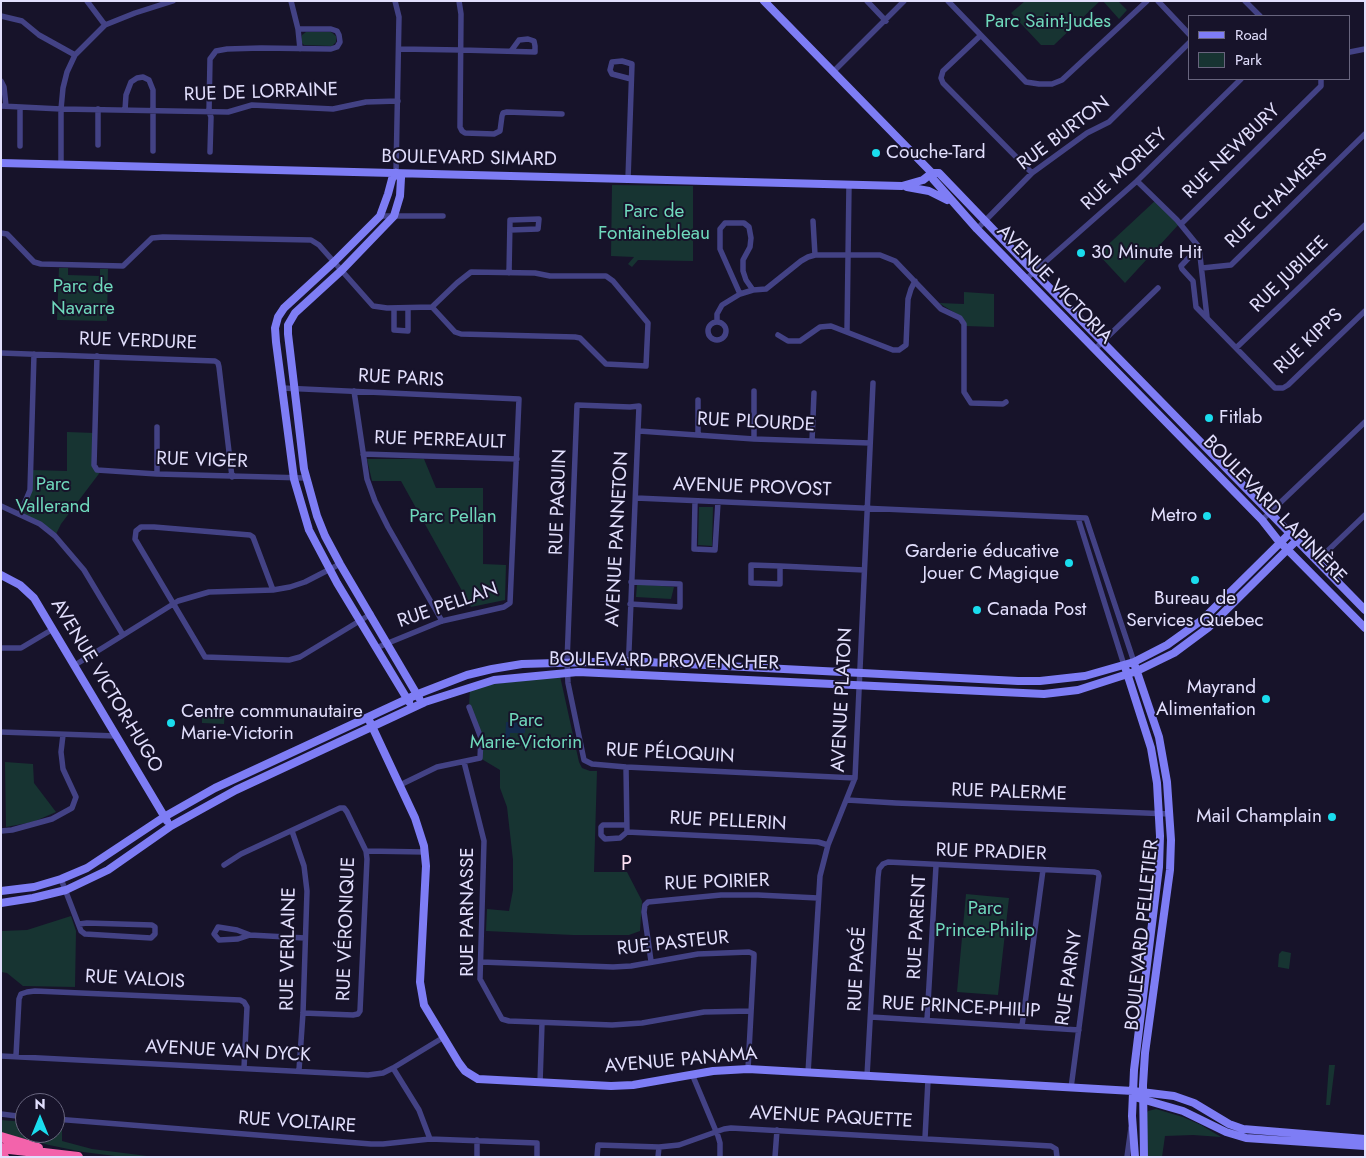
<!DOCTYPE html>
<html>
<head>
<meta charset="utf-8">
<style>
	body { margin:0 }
	#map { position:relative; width:1366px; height:1158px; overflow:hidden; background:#17132a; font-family:Jost,sans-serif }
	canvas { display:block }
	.frame { position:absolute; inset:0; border:2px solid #e2dffd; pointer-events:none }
	.legend { position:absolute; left:1188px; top:15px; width:162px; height:65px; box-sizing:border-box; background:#17132a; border:1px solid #68657e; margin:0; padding:6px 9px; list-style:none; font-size:15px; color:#e2dffd }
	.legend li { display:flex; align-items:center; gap:10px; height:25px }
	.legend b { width:25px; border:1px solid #68657e }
	.north { position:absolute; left:15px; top:1093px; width:50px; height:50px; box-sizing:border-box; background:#17132a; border:1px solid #68657e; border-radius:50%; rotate:0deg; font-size:14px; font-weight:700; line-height:20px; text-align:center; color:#e2dffd }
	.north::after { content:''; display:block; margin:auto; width:18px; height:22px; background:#1addee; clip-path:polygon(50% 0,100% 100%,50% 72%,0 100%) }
</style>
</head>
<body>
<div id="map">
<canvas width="1366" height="1158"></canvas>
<div class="frame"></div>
<ul class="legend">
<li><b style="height:6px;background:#7e7df5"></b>Road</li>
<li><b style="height:14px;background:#173432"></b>Park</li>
</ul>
<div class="north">N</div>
</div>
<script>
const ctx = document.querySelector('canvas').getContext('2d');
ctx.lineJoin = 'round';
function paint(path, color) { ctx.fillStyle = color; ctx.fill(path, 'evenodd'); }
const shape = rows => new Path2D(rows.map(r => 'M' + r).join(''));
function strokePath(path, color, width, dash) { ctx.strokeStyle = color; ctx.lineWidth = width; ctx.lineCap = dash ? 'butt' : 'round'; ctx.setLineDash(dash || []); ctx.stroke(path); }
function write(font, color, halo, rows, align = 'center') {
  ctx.font = font + ' Jost,sans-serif'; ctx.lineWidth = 4; ctx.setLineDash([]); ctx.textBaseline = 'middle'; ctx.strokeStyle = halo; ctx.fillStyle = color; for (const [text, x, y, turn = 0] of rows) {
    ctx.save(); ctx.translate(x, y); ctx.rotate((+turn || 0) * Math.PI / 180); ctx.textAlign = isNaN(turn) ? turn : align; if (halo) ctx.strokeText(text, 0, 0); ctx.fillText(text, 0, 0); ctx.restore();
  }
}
paint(shape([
	[1025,1,1100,1,1054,45,1041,45,1011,13],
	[1103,1,1118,1,1127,10,1119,19],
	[306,32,331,32,336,36,336,42,332,46,304,45,301,42,302,35],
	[612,185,693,186,693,261,638,260,632,267,628,264,634,257,611,256],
	[1157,199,1180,223,1125,283,1098,254],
	[59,268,68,268,68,275,100,276,100,269,108,269,107,321,57,320],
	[964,292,994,294,994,327,966,326,960,316,939,303,964,304],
	[67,432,95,433,95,465,101,471,61,524,55,536,20,514,27,499,31,470,67,471],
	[367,459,424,459,436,488,483,488,483,564,506,565,505,600,471,607,401,481,372,481],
	[699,507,713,507,712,546,698,545],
	[637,584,674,587,671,599,636,597],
	[560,676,579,762,582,768,590,771,597,771,594,872,627,872,642,901,640,931,629,935,573,935,486,931,487,909,509,911,513,890,513,860,507,807,500,788,500,770,480,758,481,738,469,707,470,687],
	[202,708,225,708,224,724,202,723],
	[5,762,33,764,34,783,56,812,33,822,6,827],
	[966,894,1009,898,998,995,957,992],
	[71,916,76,931,75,987,23,986,7,973,1,972,1,931,27,930],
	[1282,951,1291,953,1289,969,1278,967,1279,954],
	[1329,1065,1335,1065,1330,1105,1326,1105],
	[1156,1109,1183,1117,1201,1125,1221,1137,1193,1135,1165,1136,1162,1157,1148,1157,1146,1114,1148,1111],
	[1,1120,25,1122,25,1133,55,1133,55,1125,62,1125,62,1141,92,1149,155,1157,123,1157,83,1152,49,1145,1,1133]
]), '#173432');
paint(shape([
	[506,722,525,723,525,733,510,733,509,745,505,745]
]), '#142b4e');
strokePath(shape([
	[87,1,105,25],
	[291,1,298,29,300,49],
	[395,1,399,17,396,173],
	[459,1,461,14,460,127,462,131,465,133,494,134,500,131,502,116,503,113,507,112,562,114],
	[867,1,886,21],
	[948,1,1026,82,1039,84,1052,84,1062,80,1147,1],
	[1158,1,1190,35],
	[1245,1,1260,16],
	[1,16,22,21,39,35,75,55],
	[980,36,943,71,941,78,943,83,1032,173],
	[399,49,461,50,535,52,535,46,534,41,528,39,519,40,511,51],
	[1350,52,1365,49],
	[833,72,904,1],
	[1,81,4,87,6,106],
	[1,106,61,109,228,112,252,105,333,109,366,102,398,101],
	[20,108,20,146],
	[125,110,126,95,131,82,137,78,143,77,149,80,153,90,153,151],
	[98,145,98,109],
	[210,152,211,117,209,112,210,59,216,51,227,49,261,48,331,49,337,47,340,42,339,35,337,31,331,29,298,29],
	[61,165,61,109,63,88,67,72,75,55,105,25,135,13,173,1],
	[628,179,632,64,622,61,612,62,610,70,612,74,631,79],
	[1137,181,1177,220,1199,247,1207,317],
	[380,216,443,216],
	[813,221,815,255],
	[1181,224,1321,86,1321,79],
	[977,229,1032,173,1087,133,1109,122,1190,42],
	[1,233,7,234,34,262,41,264,123,266,152,238,163,237,311,240,319,245,373,306,387,308,432,307,457,283,471,272,535,273,550,276,606,276,613,281,648,323,646,366,606,364,580,338,575,337,461,334,455,332,432,307],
	[1199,247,1181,266,1182,269,1193,281,1196,307,1275,388,1283,388,1288,385,1365,311],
	[1202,268,1231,265,1365,134],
	[509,273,510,220,539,219,538,229,510,230],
	[1026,279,1137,181,1241,79],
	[740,294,720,249,720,229,725,223,744,223,749,227,751,238,750,247,743,260,743,271,746,280,753,290],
	[394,308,394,330,408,331,408,308],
	[717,322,717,314,722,305,740,294,753,290,766,289,801,261,808,257,815,255,880,255,895,261,941,309,960,318,964,324,964,392,971,403,1003,404,1006,402],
	'708 331a9 9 0 1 1 18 0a9 9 0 1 1-18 0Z',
	[847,331,849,185],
	[778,335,788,341,800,341,820,327,831,326,893,350,899,350,906,345,908,299,911,289,915,281],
	[1236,348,1365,225],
	[1095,349,1158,288],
	[1,353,215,361,218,363,219,367,232,477],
	[97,356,94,465,97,470,157,474,305,478],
	[282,388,519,399,510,603,504,607,442,621,376,648],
	[354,391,367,479,375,501,388,527,442,621],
	[754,391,754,439],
	[698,400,698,434],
	[639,431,754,439,870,443],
	[812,441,814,393],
	[363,454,517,459],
	[157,474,157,427],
	[636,498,1086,518,1134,662],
	[695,501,694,549,715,550,718,502],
	[1,506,40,524,55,536,84,570,123,635],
	[20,514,30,490,34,354],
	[1078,518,1124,665],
	[1262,520,1365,422],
	[1317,561,1365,515],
	[780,566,780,584,751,583,751,565,780,566,864,570],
	[273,590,253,537,250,535,154,527,141,527,136,531,135,539,205,657,289,660,300,657,371,614],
	[630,604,680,607,680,584,631,582],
	[1,648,21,648,53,629],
	[75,665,178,601,209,592,273,590,290,587,305,582,340,564],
	[628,674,639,406,630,407,577,405,567,662,568,683,584,760,592,764,626,767,855,778],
	[1,732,116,736],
	[464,762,484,841,480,979,502,1019,509,1021,612,1025,642,1023,704,1012,751,1011],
	[626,767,627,832,752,838,818,842,828,845],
	[400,785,437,767,480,758,481,738,469,707],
	[847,800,896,803,1170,814],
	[626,825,603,825,601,827,601,835,605,839,620,838,627,832],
	[1,831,12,830,52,819,72,808,76,797,63,769,61,752,63,735],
	[292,831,304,866,307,891,303,1013,299,1070],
	[366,851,425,852],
	[224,865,241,854,340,808,344,808,347,812,366,851,367,859,360,1011,358,1014,353,1015,303,1013],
	[61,879,81,931,85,934,151,938,155,934,155,927,152,925,87,923,79,924],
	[250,935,237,930,218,927,214,934,219,940,238,939,250,935,305,938],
	[651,961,644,912,645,905,648,902,721,895,758,895,818,898],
	[481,962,613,967,631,966,698,954,749,952,754,954,754,957,748,1069],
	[871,1017,1079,1030],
	[927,1020,936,866],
	[1022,1026,1043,870],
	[1,1056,368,1075,383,1073,393,1068,444,1037],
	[16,1056,19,999,21,994,27,992,35,991,240,1000,244,1002,247,1007,244,1068],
	[393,1068,419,1110,430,1139],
	[808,1073,820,876,828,845,855,778,873,383],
	[692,1074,718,1136,720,1143,720,1157],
	[867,1076,878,877,879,869,883,864,888,862,1094,872,1098,873,1099,876,1071,1088],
	[540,1083,542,1023],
	[1,1114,25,1117],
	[55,1119,371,1144,383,1144,430,1139,537,1143,537,1157],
	[925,1138,928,1080],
	[477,1157,477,1140],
	[597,1157,598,1145,659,1147,679,1145,724,1129,731,1128,1051,1146,1056,1149,1057,1157],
	[658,1157,659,1147],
	[775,1157,777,1130],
	[1127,1157,1131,1128]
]), '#434285', 5.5);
strokePath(shape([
	[764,1,932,173,933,179,977,229,1262,520,1277,539,1365,628],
	[1,163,902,186,923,180,932,173],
	[396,173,392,179,388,194,380,216,334,262,284,308,278,317,275,328,276,342,294,479,309,530,337,583,409,702],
	[396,173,401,178,400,196,394,216,342,270,295,313,288,325,288,334,304,469,317,516,325,536,340,564,419,698],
	[932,173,939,173,1034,272,1365,610],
	[907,187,929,191,947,200],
	[1,575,20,585,34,598,167,821],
	[1135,666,1159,737,1167,782,1171,840,1170,870,1145,1053,1143,1085,1144,1157],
	[1126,670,1151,748,1157,783,1160,836,1159,867,1134,1070,1132,1116,1135,1157],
	[370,722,415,818,424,846,426,866,420,982,424,1005,459,1063,465,1071,478,1079,611,1086,633,1085,713,1071,748,1069,1133,1091,1174,1096,1194,1103,1229,1124,1243,1129,1365,1139],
	[1,891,34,887,61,879,87,868,164,817,215,788,418,694,467,675,492,669,522,664,627,661,1018,681,1040,681,1085,676,1134,662,1167,645,1202,620,1290,533],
	[1,903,33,898,66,890,108,870,171,826,236,790,425,702,494,680,578,672,1044,694,1078,690,1137,671,1174,653,1209,627,1297,540],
	[1138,1098,1183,1111,1226,1132,1246,1138,1365,1146]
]), '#7e7df5', 8);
strokePath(shape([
	[1,1137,38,1148],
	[1,1148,78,1157],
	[1,1156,4,1157]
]), '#f363ab', 10);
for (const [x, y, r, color] of [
	[876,153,5,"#1addee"],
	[1081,253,5,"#1addee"],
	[1209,418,5,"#1addee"],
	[1207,516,5,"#1addee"],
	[1069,563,5,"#1addee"],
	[1195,580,5,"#1addee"],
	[977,610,5,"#1addee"],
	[1266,699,5,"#1addee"],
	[171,723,5,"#1addee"],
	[1332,817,5,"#1addee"]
]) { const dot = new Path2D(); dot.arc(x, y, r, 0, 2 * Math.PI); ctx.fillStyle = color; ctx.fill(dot); strokePath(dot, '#17132a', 2); }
write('19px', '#6fd9bc', '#17132a', [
	["Parc Saint-Judes",1048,22],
	["Parc de",654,212],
	["Fontainebleau",654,234],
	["Parc de",83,287],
	["Navarre",83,309],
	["Parc",53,485],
	["Vallerand",53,507],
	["Parc Pellan",453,517],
	["Parc",526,721],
	["Marie-Victorin",526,743],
	["Parc",985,909],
	["Prince-Philip",985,931]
]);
write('19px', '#e2dffd', '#17132a', [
	["RUE DE LORRAINE",261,93,-2],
	["RUE BURTON",1064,134,-37],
	["RUE NEWBURY",1232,152,-44],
	["BOULEVARD SIMARD",469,159,1],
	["RUE MORLEY",1125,170,-43],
	["RUE CHALMERS",1277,199,-44],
	["RUE JUBILEE",1290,275,-44],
	["AVENUE VICTORIA",1054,285,46],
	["RUE VERDURE",138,342,2],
	["RUE KIPPS",1309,342,-43],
	["RUE PARIS",401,379,3],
	["RUE PLOURDE",756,423,3],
	["RUE PERREAULT",440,441,2],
	["RUE VIGER",202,461,2],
	["AVENUE PROVOST",752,488,2],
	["RUE PAQUIN",559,502,-88],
	["BOULEVARD LAPINIÈRE",1274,510,46],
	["AVENUE PANNETON",618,539,-87],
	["RUE PELLAN",448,606,-19],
	["BOULEVARD PROVENCHER",664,662,1],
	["AVENUE VICTOR-HUGO",106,686,59],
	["AVENUE PLATON",843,700,-87],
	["RUE PÉLOQUIN",670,754,3],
	["RUE PALERME",1009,793,2],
	["RUE PELLERIN",728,822,3],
	["RUE PRADIER",991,853,2],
	["RUE POIRIER",717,883,-2],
	["RUE PARNASSE",468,912,-90],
	["RUE PARENT",918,927,-87],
	["RUE VÉRONIQUE",347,929,-88],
	["BOULEVARD PELLETIER",1143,935,-84],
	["RUE PASTEUR",673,944,-6],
	["RUE VERLAINE",289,949,-89],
	["RUE PAGÉ",858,969,-87],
	["RUE PARNY",1070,978,-82],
	["RUE VALOIS",135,980,3],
	["RUE PRINCE-PHILIP",961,1008,3],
	["AVENUE VAN DYCK",228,1052,3],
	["AVENUE PANAMA",681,1061,-5],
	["AVENUE PAQUETTE",831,1118,3],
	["RUE VOLTAIRE",297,1123,4]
]);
write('19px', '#e2dffd', '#17132a', [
	["Couche-Tard",886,153],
	["30 Minute Hit",1091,253],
	["Fitlab",1219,418],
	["Metro",1197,516,"right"],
	["Garderie éducative",1059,552,"right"],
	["Jouer C Magique",1059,574,"right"],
	["Bureau de",1195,599,"center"],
	["Services Quebec",1195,621,"center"],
	["Canada Post",987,610],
	["Mayrand",1256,688,"right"],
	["Alimentation",1256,710,"right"],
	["Centre communautaire",181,712],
	["Marie-Victorin",181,734],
	["Mail Champlain",1322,817,"right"]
], 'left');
ctx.letterSpacing = '1px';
write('20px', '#fde1f3', '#17132a', [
	["P",627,865]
]);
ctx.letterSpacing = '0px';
</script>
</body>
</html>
